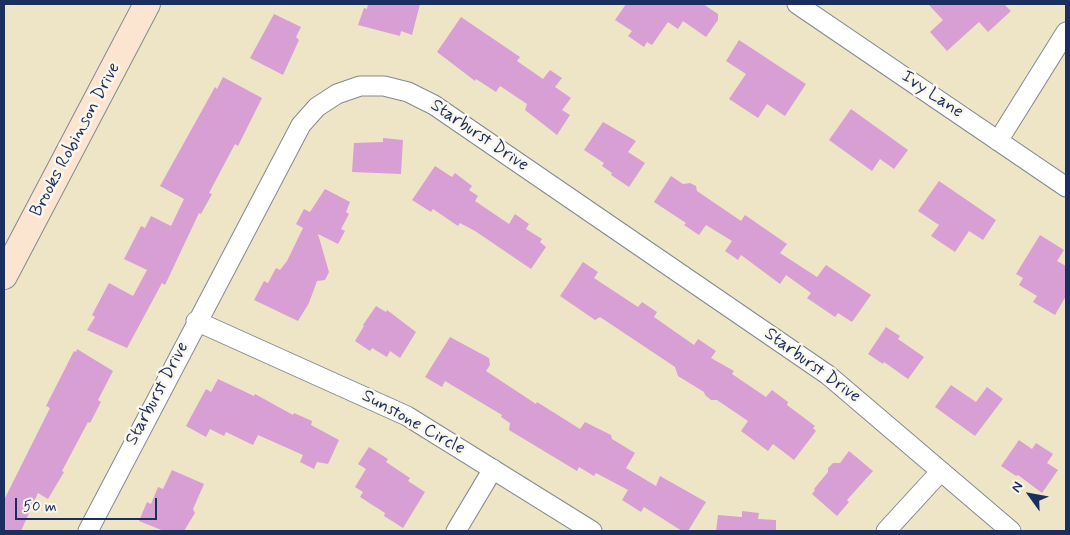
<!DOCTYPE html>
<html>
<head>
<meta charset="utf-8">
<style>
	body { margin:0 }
	#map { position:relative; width:1070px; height:535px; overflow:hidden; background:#eee5c6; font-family:Mynerve,sans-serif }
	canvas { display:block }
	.frame { position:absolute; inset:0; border:5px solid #1b2f5e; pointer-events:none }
	.north { position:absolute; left:1005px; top:470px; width:50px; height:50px; -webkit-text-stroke:4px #fbf7ec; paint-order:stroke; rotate:302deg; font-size:14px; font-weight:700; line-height:20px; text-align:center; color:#1b2f5e }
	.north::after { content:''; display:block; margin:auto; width:18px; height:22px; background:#1b2f5e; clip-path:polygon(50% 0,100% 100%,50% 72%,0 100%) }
	.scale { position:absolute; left:15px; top:498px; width:142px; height:22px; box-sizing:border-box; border:2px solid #1b2f5e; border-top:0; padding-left:6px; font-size:15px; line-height:18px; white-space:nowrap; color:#1b2f5e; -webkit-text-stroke:4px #fbf7ec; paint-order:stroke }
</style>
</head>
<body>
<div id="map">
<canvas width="1070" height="535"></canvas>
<div class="frame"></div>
<div class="north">N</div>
<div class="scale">50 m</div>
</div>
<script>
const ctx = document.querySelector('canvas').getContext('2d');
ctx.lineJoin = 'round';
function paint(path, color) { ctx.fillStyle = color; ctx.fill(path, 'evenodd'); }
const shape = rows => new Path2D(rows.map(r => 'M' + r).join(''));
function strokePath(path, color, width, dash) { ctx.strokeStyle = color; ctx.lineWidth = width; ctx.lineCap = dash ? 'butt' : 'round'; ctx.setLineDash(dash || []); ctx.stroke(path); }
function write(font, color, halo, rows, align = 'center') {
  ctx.font = font + ' Mynerve,sans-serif'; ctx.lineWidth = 5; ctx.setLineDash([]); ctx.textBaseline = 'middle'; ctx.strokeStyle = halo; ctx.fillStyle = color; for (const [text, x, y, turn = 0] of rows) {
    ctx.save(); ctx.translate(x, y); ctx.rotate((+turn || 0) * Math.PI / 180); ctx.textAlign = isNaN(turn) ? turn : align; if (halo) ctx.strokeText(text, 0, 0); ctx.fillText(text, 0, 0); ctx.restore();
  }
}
paint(shape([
	[368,4,420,4,412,35,401,31,400,36,358,25,364,8,367,9],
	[626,4,703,4,718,14,718,20,706,37,683,21,678,29,668,22,652,45,647,42,644,47,628,36,632,31,615,20],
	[928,4,1004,4,1011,11,988,32,979,22,947,51,930,32,943,20],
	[274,14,301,27,296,37,299,40,283,75,250,58],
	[461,17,520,57,517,61,543,79,550,70,562,78,555,87,571,98,562,110,570,115,557,135,525,110,527,104,500,86,496,92,476,79,475,81,437,52],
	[739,40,806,84,785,116,767,104,758,118,729,99,746,74,726,61],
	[223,77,262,98,238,146,235,144,209,193,212,194,201,214,199,213,165,285,162,283,127,348,87,330,95,317,92,315,109,283,133,296,147,270,124,259,141,226,145,228,151,216,171,226,184,199,160,186,215,87,217,89],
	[851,109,908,150,894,169,880,159,872,171,829,140],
	[603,122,636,141,628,152,645,163,629,187,611,175,612,173,602,166,604,163,584,150],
	[383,138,403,140,401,174,352,172,354,143,383,142],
	[435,166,452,177,455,173,472,186,469,190,478,196,475,201,509,224,515,214,529,224,526,229,542,239,540,242,546,247,531,269,475,231,460,223,458,226,433,209,431,212,412,200],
	[671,176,683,184,690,183,696,186,697,191,741,221,745,215,787,244,780,253,817,277,826,265,871,295,852,322,838,313,835,317,807,298,811,293,786,275,780,284,741,255,738,260,725,251,732,241,706,225,699,235,684,225,686,223,654,202],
	[939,181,996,220,983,240,969,231,955,252,931,236,939,225,918,211],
	[325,189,350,202,346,212,349,214,341,229,345,231,338,244,318,234,329,272,325,280,317,281,309,303,298,321,254,300,264,281,268,283,276,268,280,270,287,261,303,228,296,224,304,209,310,212],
	[1040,235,1064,250,1057,261,1066,266,1066,296,1055,315,1033,302,1037,296,1019,285,1023,278,1016,274],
	[583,262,598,272,594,278,638,307,642,302,657,312,654,317,694,345,698,339,716,351,711,358,734,371,732,374,766,397,772,390,788,402,787,405,815,426,813,428,816,431,794,460,773,444,768,451,741,431,748,421,717,400,711,400,705,395,704,392,678,376,675,367,600,317,595,320,560,296],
	[376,306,386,312,387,310,416,332,400,358,390,351,387,357,372,348,370,351,355,341,364,326,363,325],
	[886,327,900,336,898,339,924,357,908,379,884,362,883,364,868,354],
	[450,337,489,358,490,365,486,371,536,404,537,402,580,429,585,422,611,435,612,439,635,453,626,468,656,486,660,476,706,502,688,531,682,531,644,507,641,512,622,500,628,490,596,473,594,476,579,467,577,471,509,430,510,423,501,417,502,415,445,381,442,387,425,377],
	[77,349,113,371,98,400,101,402,90,423,88,422,62,471,64,472,48,499,38,493,21,531,4,531,4,500,50,408,46,406,74,351,76,352],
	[218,379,254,396,255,394,293,415,294,413,312,421,311,425,339,440,328,464,317,462,314,469,300,462,303,455,258,435,253,445,226,432,224,436,210,429,206,437,186,426,206,389,211,392],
	[951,385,976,402,987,387,1003,399,975,436,935,407],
	[1019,440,1032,449,1036,443,1053,454,1047,463,1058,470,1042,493,1018,475,1016,476,1001,466],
	[369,447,388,459,386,462,410,478,408,481,425,492,403,528,384,516,385,513,360,497,363,492,355,487,366,469,358,464],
	[849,451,873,471,847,500,849,502,837,516,812,494,815,490,814,489,828,472,828,468,833,463,840,463],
	[172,470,204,484,193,509,195,513,184,531,164,531,139,521,147,502,151,504,158,487,163,489],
	[742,511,759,513,758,519,776,520,776,531,716,531,718,515,742,517]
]), '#d79fd3');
const minor = shape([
	[797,4,1066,187],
	[998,141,1066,32],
	[196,321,407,416,592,531],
	[88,531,301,125,317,107,337,94,360,86,384,86,408,92,434,105,828,375,1011,531],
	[456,531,493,469],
	[886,531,941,471]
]);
const secondary = shape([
	[4,276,147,4]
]);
strokePath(minor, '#848a92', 21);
strokePath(secondary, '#848a92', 28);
strokePath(minor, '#fff', 19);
strokePath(secondary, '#fce5d0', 26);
write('18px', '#1b2f5e', '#fbf7ec', [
	["Ivy Lane",932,95,34],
	["Starburst Drive",479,136,34],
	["Brooks Robinson Drive",76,140,-62],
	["Starburst Drive",812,366,36],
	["Starburst Drive",158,394,-62],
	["Sunstone Circle",413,423,29]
]);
</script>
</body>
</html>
